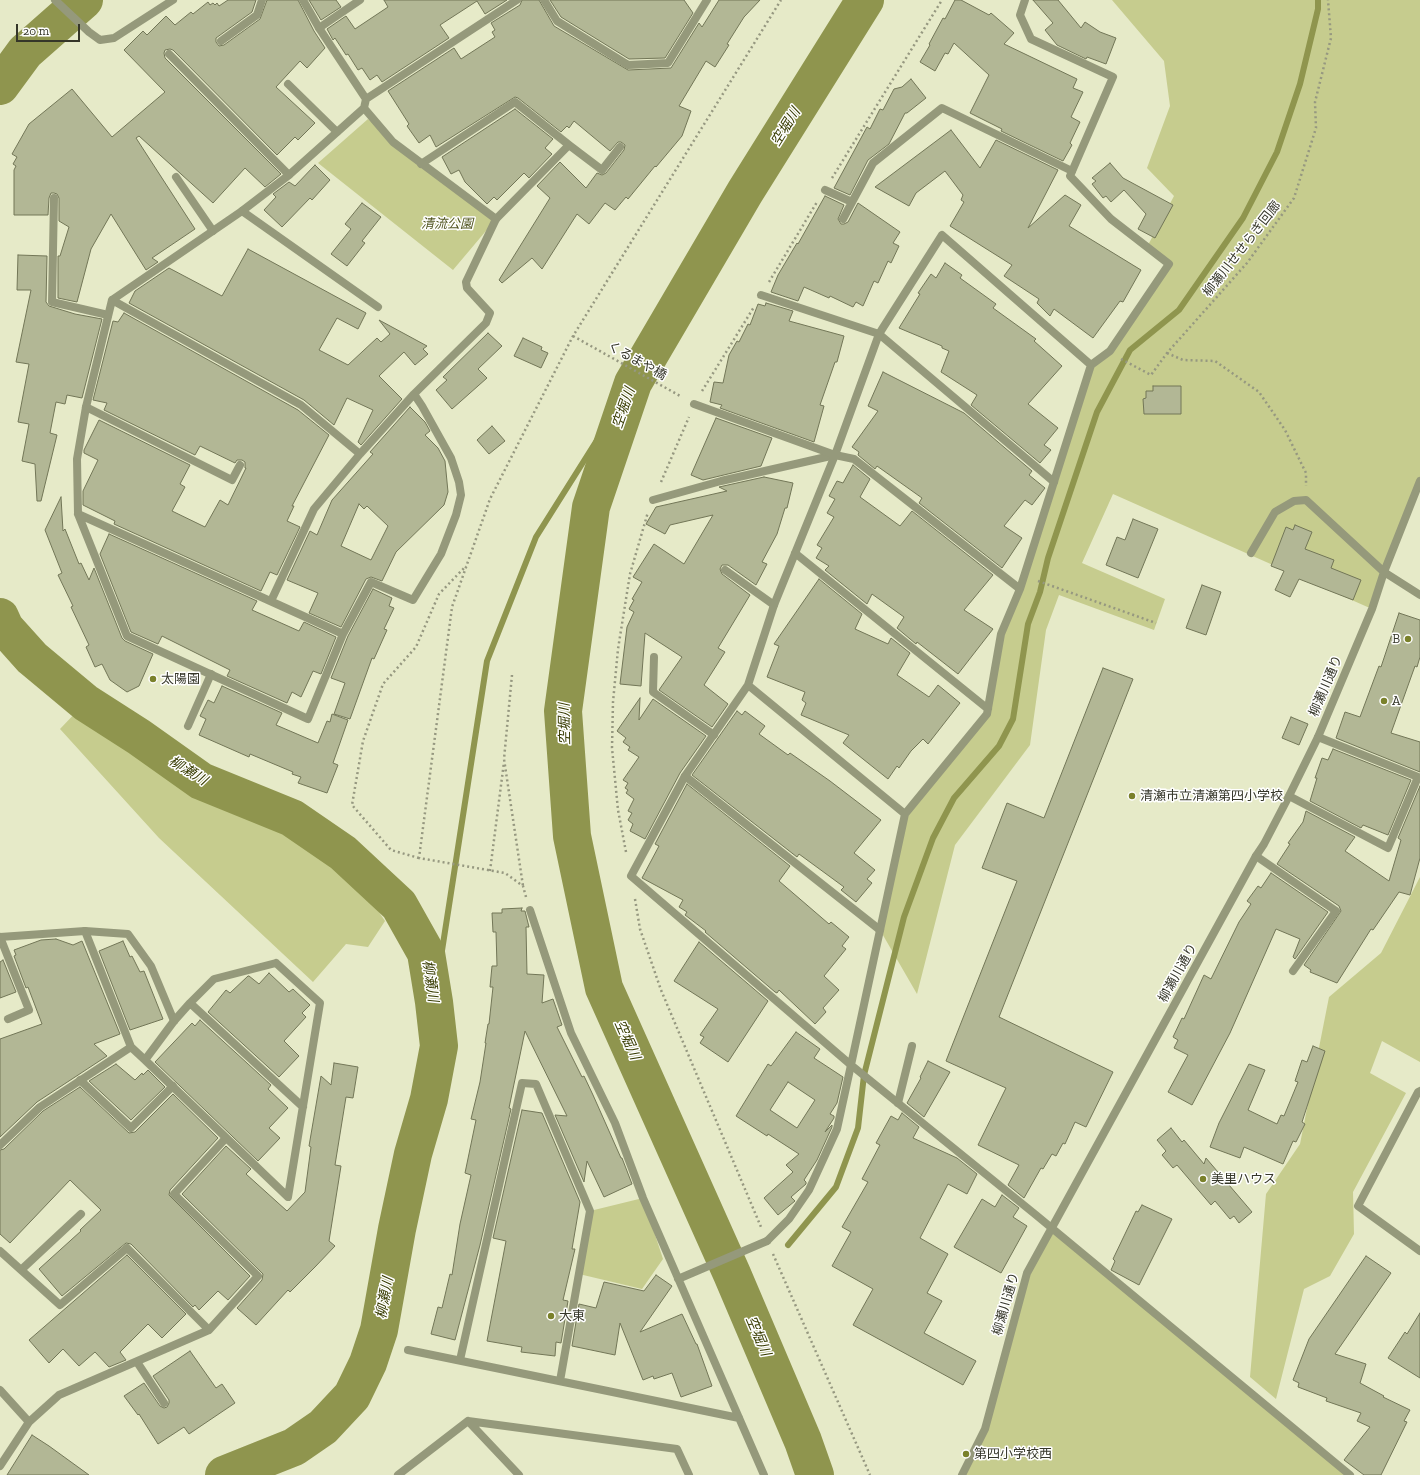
<!DOCTYPE html>
<html>
<head>
<meta charset="utf-8">
<style>
	body { margin:0 }
	#map { position:relative; width:1420px; height:1475px; overflow:hidden; background:#e6eac8; font-family:"Zilla Slab",serif }
	canvas { display:block }
	.scale { position:absolute; left:16px; top:24px; width:64px; height:18px; box-sizing:border-box; border:2px solid #353629; border-top:0; padding-left:5px; font-size:12px; line-height:14px; white-space:nowrap; color:#353629; -webkit-text-stroke:3px #fff; paint-order:stroke }
</style>
</head>
<body>
<div id="map">
<canvas width="1420" height="1475"></canvas>
<div class="scale">20 m</div>
</div>
<script>
const ctx = document.querySelector('canvas').getContext('2d');
ctx.lineJoin = 'round';
function paint(path, color) { ctx.fillStyle = color; ctx.fill(path, 'evenodd'); }
const shape = rows => new Path2D(rows.map(r => 'M' + r).join(''));
function strokePath(path, color, width, dash) { ctx.strokeStyle = color; ctx.lineWidth = width; ctx.lineCap = dash ? 'butt' : 'round'; ctx.setLineDash(dash || []); ctx.stroke(path); }
function write(font, color, halo, rows, align = 'center') {
  ctx.font = font + ' "Zilla Slab","Noto Sans JP",serif'; ctx.lineWidth = 3; ctx.setLineDash([]); ctx.textBaseline = 'middle'; ctx.strokeStyle = halo; ctx.fillStyle = color; for (const [text, x, y, turn = 0] of rows) {
    ctx.save(); ctx.translate(x, y); ctx.rotate((+turn || 0) * Math.PI / 180); ctx.textAlign = isNaN(turn) ? turn : align; if (halo) ctx.strokeText(text, 0, 0); ctx.fillText(text, 0, 0); ctx.restore();
  }
}
paint(shape([
	[1112,0,1420,0,1420,481,1372,609,1113,494,1082,563,1165,599,1154,630,1059,595,1046,630,1030,745,955,845,917,994,880,930,905,814,988,709,1001,634,1091,365,1110,351,1169,264,1147,247,1174,196,1147,168,1170,106,1164,61],
	[368,119,496,219,453,270,318,163],
	[80,708,193,787,284,821,351,871,385,921,368,947,346,944,313,982,159,838,60,729],
	[1420,877,1420,1062,1382,1041,1370,1073,1406,1093,1353,1192,1354,1234,1330,1276,1304,1289,1276,1399,1250,1377,1266,1194,1300,1144,1329,997,1381,953],
	[643,1198,663,1259,642,1289,579,1274,590,1211],
	[1052,1229,1350,1475,962,1475,985,1429,1027,1273]
]), '#c6cc8e');
strokePath(shape([
	[434,1002,487,661,536,537,633,383],
	[788,1245,836,1187,858,1128,864,1075,904,917,933,838,954,798,999,746,1013,719,1028,624,1040,592,1048,558,1097,412,1130,350,1179,310,1243,218,1277,152,1300,84,1318,9,1318,0]
]), '#8f954e', 6);
strokePath(shape([
	[0,86,25,52,84,0],
	[0,617,5,628,32,658,86,703,139,737,201,781,292,818,343,853,399,905,426,953,434,1002,439,1046,429,1099,413,1154,397,1229,379,1330,368,1363,352,1396,323,1427,294,1447,224,1475],
	[815,1475,803,1441,732,1274,604,988,572,836,563,711,591,507,633,383,745,192,865,0]
]), '#8f954e', 38);
const building = shape([
	[228,0,256,0,252,12,216,38,216,42,219,46,224,45,260,19,267,0,298,0,314,31,325,48,307,68,300,61,276,87,315,123,298,140,295,137,277,155,173,50,170,49,165,50,164,53,165,58,281,174,265,187,245,168,213,203,139,136,136,138,195,229,152,258,158,262,146,270,111,214,91,249,77,302,58,298,58,256,60,256,69,227,59,221,59,198,57,194,54,193,51,193,49,198,48,215,14,215,14,170,16,166,13,164,17,157,12,154,29,124,72,89,112,137,165,92,124,50,143,31,147,35,166,16,175,25,191,12,193,14,208,2,210,5,213,3,215,5,217,3,219,6,228,0],
	[309,0,336,0,341,7,321,20,309,0],
	[384,0,507,0,485,14,477,1,440,25,449,38,382,82,377,75,370,80,362,68,358,70,348,54,346,55,335,38,333,40,327,29,346,16,355,29,388,7,384,0],
	[522,0,539,0,554,26,628,70,671,68,699,23,702,27,719,0,760,0,744,17,727,44,729,45,715,67,706,61,679,106,691,111,682,136,656,167,655,166,628,199,626,197,615,210,605,203,589,224,577,214,542,269,532,258,502,283,499,280,550,198,537,186,560,162,586,188,597,173,602,175,606,173,624,150,625,145,621,142,618,142,610,151,574,121,569,128,567,126,561,132,518,98,515,97,436,147,430,135,419,143,407,126,409,124,388,91,454,48,461,59,495,37,492,32,495,30,491,23,520,5,522,0],
	[550,0,684,0,693,13,665,58,629,59,561,17,550,0],
	[955,0,961,0,989,15,991,13,1014,33,1004,44,1077,79,1073,88,1083,92,1071,117,1080,122,1070,143,1072,145,1063,161,1001,131,1002,129,970,113,989,75,954,43,948,54,945,53,935,71,920,62,930,45,929,44,943,18,945,19,955,0],
	[1033,0,1058,0,1081,28,1085,22,1100,32,1116,38,1106,64,1087,57,1086,59,1057,45,1045,30,1053,23,1033,0],
	[911,79,926,98,907,113,905,113,889,144,868,160,850,195,834,188,867,127,870,129,880,109,883,110,894,89,902,87,911,79],
	[515,109,553,139,545,148,552,154,529,178,524,173,497,200,494,197,487,204,465,182,459,170,451,174,442,157,515,109],
	[951,130,980,168,996,140,1058,170,1028,228,1065,195,1081,205,1069,226,1141,270,1123,302,1120,301,1093,338,1054,309,1050,316,1037,303,1039,299,1004,276,1012,265,950,226,964,202,961,200,963,195,945,171,916,193,909,206,875,187,951,130],
	[1110,163,1123,178,1173,205,1155,238,1138,229,1146,214,1124,190,1111,202,1106,196,1103,198,1092,184,1096,181,1092,178,1110,163],
	[315,165,330,180,312,200,310,198,282,227,264,210,276,197,273,194,289,182,295,186,315,165],
	[825,196,844,205,838,219,841,224,844,224,848,222,858,203,900,232,893,243,899,246,891,263,888,261,878,283,874,281,863,306,856,302,853,307,830,296,829,298,804,287,798,301,771,292,778,275,797,243,798,244,825,196],
	[362,203,381,217,362,241,365,243,347,266,331,254,351,229,345,224,362,203],
	[248,249,366,313,358,329,337,318,319,350,348,365,377,338,381,342,390,334,379,320,427,346,423,349,428,354,415,365,404,352,379,376,402,399,361,445,358,442,373,410,347,398,334,425,304,400,129,303,135,291,169,268,222,296,248,249],
	[18,255,47,256,46,302,49,306,75,314,102,319,82,398,67,395,65,404,56,402,50,433,57,435,41,501,37,501,35,464,22,461,29,424,18,422,29,364,16,362,31,290,17,290,18,255],
	[945,263,962,275,960,278,996,304,993,308,1036,339,1034,341,1062,366,1028,404,1058,428,1044,445,1051,450,1040,463,971,405,977,395,941,372,949,351,942,348,942,346,899,328,920,294,918,293,931,274,936,278,945,263],
	[766,303,793,311,789,321,844,336,837,362,835,362,820,405,824,406,814,442,720,408,722,405,710,402,714,382,723,383,729,355,737,341,739,342,748,324,750,325,758,304,765,306,766,303],
	[124,313,298,410,329,435,292,506,294,506,287,521,300,527,277,575,270,572,261,591,114,524,115,521,83,505,83,491,98,460,84,453,84,450,99,420,190,465,180,484,185,487,172,511,205,527,220,500,228,505,246,468,245,468,245,462,242,460,237,460,235,463,200,446,195,455,104,410,107,403,93,400,113,321,118,322,124,313],
	[488,333,502,346,478,369,487,378,452,409,436,390,447,380,443,377,488,333],
	[523,338,542,347,541,350,548,353,541,368,514,356,523,338],
	[883,372,964,413,1032,471,1029,475,1045,488,1032,505,1025,500,1004,526,1022,538,1002,568,919,503,922,498,877,466,875,469,858,455,859,452,852,447,878,411,868,406,883,372],
	[1153,386,1181,386,1181,414,1144,414,1143,399,1146,398,1146,391,1153,391,1153,386],
	[410,407,425,422,430,431,425,435,438,448,445,461,448,492,444,505,396,552,382,581,371,577,366,579,341,627,309,613,318,593,287,580,310,531,317,535,332,500,373,454,370,452,410,407],
	[359,504,364,509,367,506,388,526,371,560,341,546,359,504],
	[716,418,772,438,761,466,703,480,691,475,716,418],
	[492,426,505,441,489,454,477,440,492,426],
	[853,465,870,479,860,497,900,526,912,511,993,575,964,610,993,629,958,674,917,642,916,644,897,628,904,617,872,594,867,604,825,570,829,566,816,558,822,548,817,545,834,517,827,513,835,499,829,496,837,481,843,483,853,465],
	[764,477,793,483,787,508,785,508,777,534,762,562,767,564,756,585,728,565,722,565,720,569,722,574,750,595,718,648,725,652,704,685,728,704,712,727,659,690,682,657,645,633,641,686,620,684,627,627,634,612,629,609,634,600,632,599,642,582,633,577,654,544,684,564,713,515,670,525,665,534,646,524,656,507,727,491,719,487,764,477],
	[61,497,63,531,65,529,79,564,81,563,89,580,94,568,122,638,125,641,153,654,139,686,127,692,110,680,102,664,95,667,86,647,89,645,71,607,73,606,58,575,62,573,45,530,61,497],
	[1133,519,1158,529,1138,578,1106,565,1117,537,1125,540,1133,519],
	[1295,525,1312,532,1305,549,1334,560,1331,568,1361,580,1353,600,1299,579,1290,597,1275,590,1284,571,1271,566,1286,527,1293,530,1295,525],
	[109,534,257,601,252,610,299,631,304,622,336,637,321,674,313,671,301,697,292,692,287,703,227,676,230,670,162,636,158,644,131,632,100,554,109,534],
	[819,579,862,614,855,629,888,644,891,638,910,653,897,675,929,697,938,685,960,703,928,744,923,739,911,751,899,768,897,766,888,779,843,743,849,735,801,715,806,703,802,700,805,692,767,677,779,646,774,644,819,579],
	[1202,585,1221,592,1206,635,1186,628,1202,585],
	[373,589,392,598,389,606,394,608,384,629,387,630,374,659,372,658,350,719,334,714,345,683,331,678,348,636,373,589],
	[1399,613,1420,620,1420,657,1417,667,1415,666,1391,733,1420,742,1420,772,1336,738,1345,712,1360,717,1379,666,1381,667,1399,613],
	[1103,668,1133,679,999,1017,1113,1072,1086,1127,1075,1122,1065,1144,1063,1143,1056,1156,1052,1154,1043,1169,1041,1168,1024,1198,1008,1185,1019,1165,978,1145,1006,1088,946,1061,1017,881,982,868,1007,803,1044,818,1103,668],
	[222,686,282,713,276,725,318,743,327,721,330,722,332,714,348,720,333,763,338,765,327,793,298,783,301,777,292,774,293,772,250,754,249,757,199,735,206,719,200,716,208,700,214,703,222,686],
	[640,698,639,720,653,699,706,736,680,773,645,839,630,831,633,824,628,820,632,813,628,811,634,799,626,793,628,790,625,788,628,783,623,780,639,757,628,750,630,747,623,742,626,738,617,731,640,698],
	[737,711,742,715,745,711,765,726,759,734,788,755,790,753,830,781,881,820,854,853,875,870,867,879,872,883,856,902,841,890,844,887,799,854,797,857,692,775,737,711],
	[1291,717,1308,724,1299,745,1282,738,1291,717],
	[1333,749,1411,780,1388,835,1363,825,1361,828,1310,801,1317,778,1315,778,1322,758,1328,760,1333,749],
	[687,784,790,866,779,881,829,924,831,922,849,937,842,946,846,949,824,976,839,990,823,1008,826,1012,815,1024,779,990,777,993,775,992,705,932,706,931,685,915,687,912,679,907,683,900,642,878,659,846,655,844,687,784],
	[1420,786,1420,858,1410,895,1399,892,1373,930,1371,929,1337,983,1310,972,1311,970,1304,965,1341,911,1339,906,1277,864,1290,844,1288,843,1303,822,1306,811,1355,837,1345,851,1389,881,1401,840,1398,838,1420,786],
	[1271,873,1328,912,1295,959,1293,957,1300,939,1276,929,1230,1033,1192,1105,1168,1092,1188,1055,1174,1048,1178,1040,1173,1037,1182,1018,1184,1019,1204,975,1211,979,1239,922,1251,904,1247,901,1258,886,1261,888,1271,873],
	[522,908,521,911,525,911,529,927,526,927,527,974,544,975,542,1003,553,999,562,1025,557,1027,582,1077,584,1076,593,1095,621,1158,622,1158,632,1184,604,1197,587,1161,584,1182,555,1115,567,1116,525,1031,509,1108,511,1109,480,1245,455,1340,431,1334,438,1307,442,1308,450,1274,452,1275,460,1224,471,1175,465,1173,476,1120,471,1119,480,1082,486,1043,485,1043,488,1024,489,1024,493,987,490,987,492,966,497,966,496,932,493,932,492,913,502,913,502,909,522,908],
	[56,939,73,945,82,941,120,1034,94,1044,107,1056,37,1102,0,1137,0,1039,42,1024,28,987,26,988,14,956,16,955,14,950,41,940,56,939],
	[123,941,130,957,132,956,140,972,144,971,163,1019,130,1030,99,951,123,941],
	[699,942,768,1001,728,1062,700,1043,704,1037,700,1035,718,1009,674,981,699,942],
	[3,960,16,992,0,998,0,962,3,960],
	[269,973,289,992,293,989,310,1005,302,1013,306,1017,284,1041,299,1056,279,1077,208,1012,226,990,230,993,248,976,249,976,259,984,269,973],
	[200,1020,271,1085,268,1089,288,1108,269,1128,280,1138,258,1161,155,1062,192,1023,195,1026,200,1020],
	[796,1032,820,1049,814,1058,843,1077,837,1103,830,1114,834,1116,834,1118,825,1132,832,1125,832,1127,817,1160,804,1180,806,1182,806,1184,791,1197,795,1201,778,1215,764,1198,793,1172,786,1165,799,1154,768,1134,767,1136,736,1116,768,1064,771,1066,796,1032],
	[788,1082,815,1100,797,1128,770,1110,788,1082],
	[1313,1046,1325,1051,1302,1122,1305,1124,1296,1142,1293,1141,1283,1164,1244,1147,1240,1158,1210,1147,1219,1123,1249,1064,1265,1070,1248,1110,1277,1124,1281,1115,1284,1116,1298,1082,1295,1081,1302,1060,1307,1062,1313,1046],
	[928,1061,950,1072,924,1117,907,1103,921,1078,920,1077,928,1061],
	[334,1063,358,1067,353,1098,346,1097,335,1165,341,1166,329,1241,335,1246,315,1267,290,1292,288,1290,256,1325,237,1308,262,1280,263,1274,182,1194,226,1146,251,1169,246,1174,287,1211,305,1192,311,1147,309,1146,321,1076,331,1085,334,1063],
	[116,1064,135,1080,142,1073,143,1075,148,1070,165,1087,131,1120,89,1081,116,1064],
	[80,1087,129,1133,135,1132,173,1094,218,1138,170,1190,169,1195,250,1276,228,1300,218,1291,199,1310,195,1305,193,1307,131,1244,126,1243,62,1296,39,1269,81,1231,80,1230,101,1210,70,1180,10,1243,0,1234,0,1150,4,1149,43,1111,80,1087],
	[522,1110,542,1113,580,1202,572,1249,575,1249,563,1300,568,1301,561,1343,556,1342,555,1356,521,1352,522,1347,487,1341,506,1241,493,1238,522,1110],
	[902,1113,919,1127,913,1138,957,1158,977,1174,967,1194,948,1184,920,1238,948,1254,927,1293,942,1301,924,1333,976,1361,963,1385,853,1325,873,1289,832,1266,851,1232,842,1227,868,1182,862,1179,880,1145,876,1143,891,1116,898,1120,902,1113],
	[1171,1128,1182,1142,1184,1140,1204,1164,1206,1158,1252,1212,1239,1223,1234,1216,1230,1219,1215,1201,1211,1205,1177,1165,1173,1168,1162,1155,1166,1151,1157,1140,1171,1128],
	[1002,1195,1019,1208,1013,1217,1027,1226,1001,1273,954,1247,982,1199,995,1207,1002,1195],
	[1142,1205,1172,1219,1139,1285,1111,1270,1115,1261,1113,1259,1136,1211,1138,1212,1142,1205],
	[127,1255,186,1314,162,1338,148,1324,120,1352,126,1360,109,1367,95,1352,79,1366,63,1349,49,1363,29,1340,127,1255],
	[1366,1256,1391,1273,1335,1354,1366,1364,1360,1383,1384,1396,1383,1397,1410,1410,1404,1421,1407,1422,1381,1475,1364,1475,1344,1460,1370,1427,1357,1421,1361,1413,1326,1401,1327,1398,1298,1387,1299,1383,1293,1380,1309,1339,1366,1256],
	[656,1275,672,1286,640,1332,682,1314,696,1344,697,1344,712,1386,681,1397,672,1373,654,1379,653,1376,643,1380,620,1323,615,1355,572,1346,579,1304,596,1308,604,1282,644,1291,656,1275],
	[1420,1313,1420,1378,1388,1358,1405,1332,1407,1334,1420,1313],
	[190,1351,216,1388,222,1384,235,1403,189,1434,184,1427,158,1444,139,1414,138,1415,124,1396,144,1383,160,1406,164,1408,167,1407,169,1403,169,1400,153,1376,190,1351],
	[32,1435,49,1446,89,1475,7,1475,32,1435]
]);
paint(building, '#b2b795');
strokePath(building, '#727657', 1);
strokePath(shape([
	[832,178,942,0],
	[769,282,817,202],
	[573,336,682,397],
	[1167,353,1183,360,1215,361,1259,392,1285,430,1306,473,1306,486],
	[1121,359,1151,375,1167,353,1247,263,1294,198,1316,128,1315,102,1331,38,1328,0],
	[702,391,754,307],
	[661,482,689,417],
	[1038,581,1156,623],
	[512,675,504,759,523,886],
	[626,852,618,810,612,748,613,702,618,649,630,574,648,512],
	[419,858,391,850,352,805,363,741,383,684,416,647,439,594,466,566],
	[490,871,504,762],
	[526,897,523,886,505,873,419,858,452,607,490,499,573,336,781,0],
	[635,899,640,929,661,990,761,1227],
	[773,1254,870,1475]
]), '#969880', 2.5, [2, 3]);
strokePath(shape([
	[544,0,557,21,628,65,668,63,707,0],
	[319,28,360,0],
	[221,41,257,15,262,0],
	[169,54,289,175],
	[288,84,337,132],
	[569,145,602,170,620,147],
	[421,164,515,102,569,145,496,219],
	[176,177,213,231],
	[825,190,852,202],
	[54,198,52,302,108,315],
	[242,211,378,307],
	[843,219,873,163,942,108,1072,171],
	[761,295,879,334,1054,482],
	[86,407,232,480,240,465],
	[653,500,721,481,835,455],
	[725,570,774,605],
	[654,657,653,692,714,735],
	[188,726,211,674],
	[685,776,880,930],
	[1289,796,1388,848,1418,777,1318,737],
	[1256,856,1336,911,1293,971],
	[85,931,128,934,151,966,174,1021],
	[0,937,29,1010,8,1019],
	[80,1080,131,1128,173,1086],
	[898,1103,912,1046],
	[767,1241,789,1219,809,1190,837,1129,851,1065],
	[137,1362,164,1403],
	[468,1421,519,1475],
	[398,1475,468,1421,677,1449,689,1475]
]), '#95997b', 8);
strokePath(shape([
	[55,0,89,32,100,40,114,38,173,0],
	[303,0,319,28,366,99],
	[112,300,301,405,360,454],
	[1091,365,942,235,879,334,835,455,774,605,748,685,685,776,631,876,851,1065,1036,1215,1350,1475],
	[414,394,422,406,451,458,459,482,461,495,456,515,441,554,413,600,371,582,343,634,308,719,127,636,78,514,77,459,86,407,112,300,242,211,289,175,364,108,366,99,517,0],
	[694,404,835,455,854,459,1020,589],
	[78,514,343,634],
	[795,553,988,709],
	[1251,553,1275,512,1294,501,1306,500,1384,572,1420,595],
	[271,601,314,509,360,454,414,394,486,323,490,313,467,288,466,282,496,219,393,142,364,108],
	[748,685,905,814],
	[530,910,571,1033,615,1123,643,1198,764,1475],
	[0,937,85,931,131,1047,40,1107,0,1145],
	[276,963,320,1003,288,1197,145,1060,174,1021,190,1003,214,979,276,963],
	[190,1003,303,1107],
	[131,1047,145,1060],
	[851,1065,905,814,987,714,1001,634,1020,589,1091,365,1110,351,1169,264,1111,219,1070,176,1113,77,1031,39,1020,15,1025,0],
	[1420,1091,1418,1092,1358,1206,1420,1251],
	[0,1251,60,1305,127,1248,209,1330,59,1395,29,1422,0,1466],
	[21,1270,81,1214],
	[678,1279,767,1241],
	[209,1330,258,1276,174,1194,226,1138],
	[408,1350,739,1418],
	[460,1360,522,1083,536,1084,590,1211,560,1381],
	[0,1390,29,1422],
	[962,1475,985,1429,1027,1273,1256,856,1264,844,1289,796,1318,737,1372,609,1384,572,1420,481]
]), '#95997b', 8);
for (const [x, y, r, color] of [
	[1408,639,4,"#7a812b"],
	[153,679,4,"#7a812b"],
	[1384,701,4,"#7a812b"],
	[1132,796,4,"#7a812b"],
	[1203,1179,4,"#7a812b"],
	[551,1316,4,"#7a812b"],
	[966,1454,4,"#7a812b"]
]) { const dot = new Path2D(); dot.arc(x, y, r, 0, 2 * Math.PI); ctx.fillStyle = color; ctx.fill(dot); strokePath(dot, '#fff', 1.5); }
write('italic 13px', '#50541f', '#fff', [
	["清流公園",447,224]
]);
write('13px', '#353629', '#fff', [
	["柳瀬川せせらぎ回廊",1242,249,-52],
	["くるまや橋",637,361,29],
	["柳瀬川通り",1326,686,-67],
	["柳瀬川通り",1178,973,-61],
	["柳瀬川通り",1006,1304,-74]
]);
write('13px', '#353629', '#fff', [
	["B",1400,639,"right"],
	["太陽園",161,679],
	["A",1392,701],
	["清瀬市立清瀬第四小学校",1140,796],
	["美里ハウス",1211,1179],
	["大東",559,1316],
	["第四小学校西",974,1454]
], 'left');
write('italic 14px', '#373b00', '#fff', [
	["空堀川",786,127,-58],
	["空堀川",624,408,-71],
	["空堀川",565,724,-91],
	["柳瀬川",188,771,32],
	["柳瀬川",430,981,82],
	["空堀川",627,1040,66],
	["柳瀬川",385,1298,-80],
	["空堀川",758,1336,67]
]);
</script>
</body>
</html>
